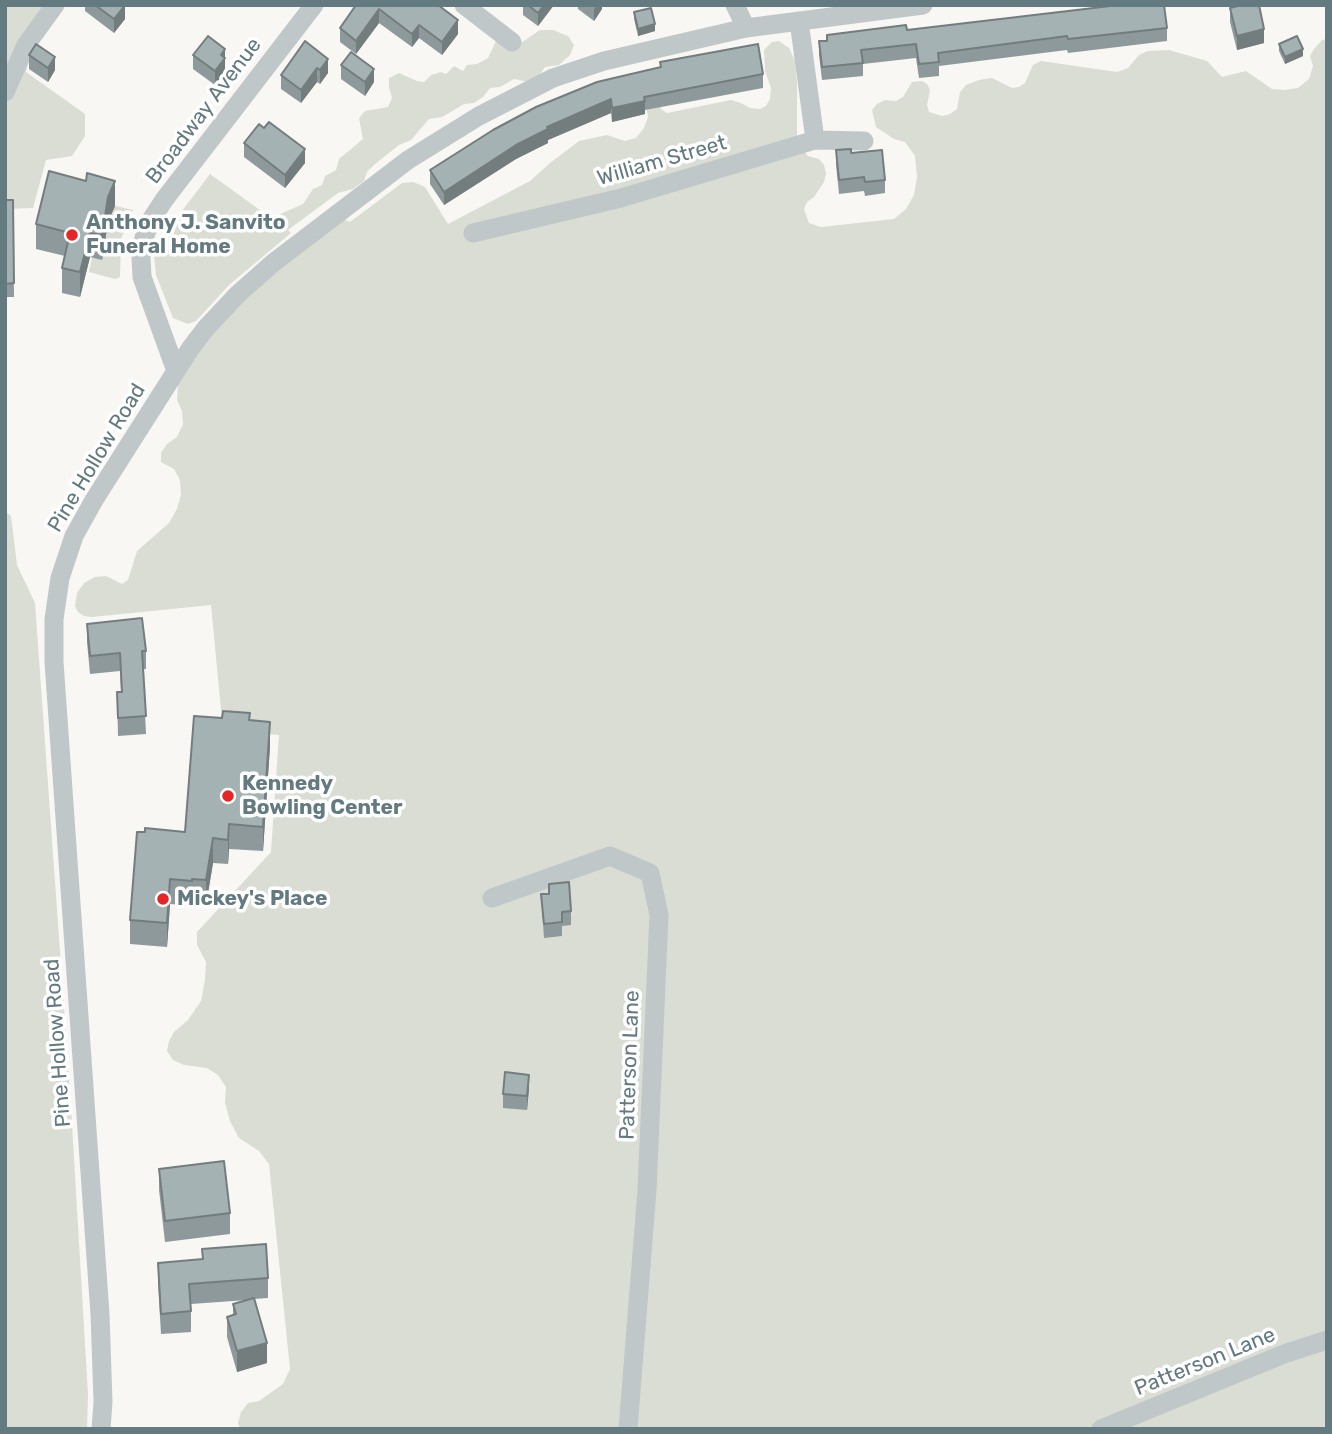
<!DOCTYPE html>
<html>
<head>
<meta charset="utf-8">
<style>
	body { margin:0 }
	#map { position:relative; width:1332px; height:1434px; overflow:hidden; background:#f8f7f4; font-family:Rubik,sans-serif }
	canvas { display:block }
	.frame { position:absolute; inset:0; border:7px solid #627a80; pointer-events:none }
</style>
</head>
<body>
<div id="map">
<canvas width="1332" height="1434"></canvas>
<div class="frame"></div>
</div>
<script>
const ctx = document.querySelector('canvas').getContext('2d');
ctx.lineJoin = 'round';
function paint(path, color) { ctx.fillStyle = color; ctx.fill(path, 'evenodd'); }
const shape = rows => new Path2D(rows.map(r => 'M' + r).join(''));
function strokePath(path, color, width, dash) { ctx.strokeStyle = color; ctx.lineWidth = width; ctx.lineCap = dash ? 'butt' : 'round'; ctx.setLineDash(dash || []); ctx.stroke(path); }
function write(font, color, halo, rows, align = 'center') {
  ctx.font = font + ' Rubik,sans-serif'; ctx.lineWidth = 7; ctx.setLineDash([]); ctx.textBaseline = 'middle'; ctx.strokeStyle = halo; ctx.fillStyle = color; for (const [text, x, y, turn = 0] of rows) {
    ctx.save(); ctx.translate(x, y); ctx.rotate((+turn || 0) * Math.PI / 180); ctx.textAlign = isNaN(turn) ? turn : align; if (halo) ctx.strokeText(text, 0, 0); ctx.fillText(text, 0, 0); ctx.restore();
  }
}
paint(shape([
	[5,5,51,5,33,31,26,72,85,114,85,136,72,156,46,160,33,208,5,209],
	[540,30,553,30,568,36,574,45,570,55,559,65,545,67,539,76,528,82,514,79,500,87,490,88,483,97,474,103,464,104,442,117,429,119,411,140,399,145,375,164,367,172,364,181,353,189,338,193,288,230,291,233,229,285,196,321,188,324,173,318,156,275,154,256,159,255,166,232,210,174,275,221,278,215,303,204,313,189,322,185,325,176,336,170,339,159,363,139,359,118,365,111,388,107,392,98,389,87,389,78,399,73,417,81,424,82,431,75,441,72,446,74,454,66,463,71,467,65,477,64,488,58,496,41,518,45],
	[1327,39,1327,1429,240,1429,238,1423,241,1412,248,1403,259,1401,283,1384,290,1369,269,1164,259,1151,239,1138,230,1121,225,1103,226,1087,218,1075,207,1068,184,1065,173,1060,167,1051,169,1041,174,1032,188,1020,201,1001,205,980,206,962,197,945,197,932,271,852,279,735,223,730,211,605,92,617,84,616,78,612,75,606,77,593,84,583,95,577,106,576,122,584,128,580,137,551,169,523,177,509,181,495,180,480,174,469,161,462,161,453,167,444,177,437,183,424,182,411,177,400,179,369,240,295,343,219,350,222,402,183,413,182,425,187,448,224,530,181,550,163,579,141,607,135,625,141,636,138,644,128,648,117,641,77,643,71,649,69,655,74,661,109,667,113,731,100,741,103,750,108,760,109,766,106,770,99,771,88,765,71,764,50,772,42,779,41,789,48,795,61,797,83,797,143,808,156,819,159,824,165,826,174,824,182,814,197,807,202,804,209,809,223,821,227,894,219,906,209,914,195,917,177,915,156,905,142,894,139,876,127,872,110,877,104,885,100,896,101,903,97,912,82,922,81,927,84,930,90,927,105,929,112,942,116,950,114,957,109,960,92,966,85,979,80,992,78,1012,88,1019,87,1025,83,1033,65,1041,61,1117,72,1128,68,1139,55,1148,51,1169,50,1207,61,1222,77,1246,71,1272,89,1284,90,1298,88,1309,79,1313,66,1310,56,1314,49,1322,40],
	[115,206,133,210,121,239,120,277,115,279,89,272,92,258],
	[5,511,11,516,17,565,35,603,70,1091,88,1395,87,1429,5,1429]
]), '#d9ddd3');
strokePath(shape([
	[464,5,512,42],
	[735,5,746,28],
	[799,21,815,140],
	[5,92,26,45,55,5],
	[473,233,621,198,815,140,864,141],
	[176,371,142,277,141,258,144,238,151,220,164,200,314,5],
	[492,898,610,856,650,873,659,915,647,1190,628,1429],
	[101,1429,103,1402,100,1314,54,662,54,619,60,578,74,536,94,500,190,349,206,328,238,294,273,263,408,160,479,116,553,78,604,61,746,28,923,5],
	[1101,1429,1284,1354,1327,1340]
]), '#c0c7c9', 19);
paint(shape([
	[85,5,125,5,125,19,114,33,85,11],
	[356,5,443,5,442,8,458,34,442,55,419,38,412,47,379,23,356,54,340,42,340,28],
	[523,5,554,5,538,26,523,15],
	[578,5,602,5,602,9,594,21,578,9],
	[1230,8,1264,43,1237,50,1230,22],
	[634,12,655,31,638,36,634,19],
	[1167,28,1167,41,1068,53,1067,50,939,66,939,76,919,78,916,58,863,64,863,76,822,80,819,55,819,41,907,30],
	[305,41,328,73,320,84,317,82,301,103,281,89,281,75],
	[1279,44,1303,56,1285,64,1279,51],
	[225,49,225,72,215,85,193,69,193,55],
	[29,55,55,70,48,82,29,69],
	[660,62,763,74,763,88,645,110,645,114,612,122,611,113,548,140,548,143,516,159,444,205,430,184,430,170,660,68],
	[341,65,374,82,365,96,341,79],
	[244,143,305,163,285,188,244,157],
	[836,150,851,153,885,180,885,193,865,196,864,191,839,194,836,164],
	[5,200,13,200,14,297,5,297],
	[115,206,108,222,102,260,90,257,80,297,62,293,62,268,65,256,36,249,36,224],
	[87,624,146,651,146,669,143,669,146,734,118,736,117,692,121,692,120,671,90,674,87,642],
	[250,720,270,746,263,851,229,849,228,864,213,863,206,905,192,903,192,906,170,904,167,947,130,944,130,920,185,832],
	[549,884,571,911,571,925,562,926,562,936,544,938,541,894,549,894],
	[529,1088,527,1110,503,1108,503,1094],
	[159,1169,230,1213,230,1234,165,1242,159,1190],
	[202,1249,268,1278,268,1298,254,1299,267,1363,237,1372,227,1337,227,1317,233,1315,233,1304,247,1300,191,1304,191,1332,161,1334,158,1283,158,1263,202,1259]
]), '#8e999b');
paint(shape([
	[125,5,125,19,114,33,114,19],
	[544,5,554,5,538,26,538,13],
	[597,5,602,5,602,9,594,21,594,9],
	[379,9,379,23,356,54,356,41],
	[458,20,458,34,442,55,442,42],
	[655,24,655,31,638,36,638,29],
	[419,25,419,38,412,47,412,34],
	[1264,29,1264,43,1237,50,1237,36],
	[225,49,225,72,215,85,215,71,221,55],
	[1303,49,1303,56,1285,64,1285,57],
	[55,57,55,70,48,82,48,68],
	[328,59,328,73,320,84,320,70],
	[317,68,317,82,301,103,301,90],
	[374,69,374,82,365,96,365,82],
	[611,99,611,113,548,140,548,143,516,159,444,205,444,192,516,145,547,127],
	[645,101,645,114,612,122,612,108],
	[305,149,305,163,285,188,285,175],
	[115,181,115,206,108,222,102,260,102,235,108,197],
	[90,233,90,257,80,297,80,272],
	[270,722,270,746,263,851,263,827],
	[229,824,229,849,228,864,228,840],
	[213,838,213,863,206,905,206,880],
	[170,879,170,904,167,947,167,923],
	[529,1075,529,1088,527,1110,527,1096],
	[267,1343,267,1363,237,1372,237,1351]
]), '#747d7e');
const building = shape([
	[95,5,125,5,114,19,95,5],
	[356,5,438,5,458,20,442,42,419,25,412,34,379,9,356,41,340,28,356,5],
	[528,5,544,5,538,13,528,5],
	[1119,5,1164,5,1167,28,1068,39,1067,36,938,53,939,62,919,64,916,44,861,50,863,63,822,67,819,41,827,41,827,35,906,25,907,30,1119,5],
	[1242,5,1259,5,1264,29,1237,36,1230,8,1242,5],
	[651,8,655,24,638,29,634,12,651,8],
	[208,36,225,49,221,55,225,58,215,71,193,55,208,36],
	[1297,36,1303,49,1285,57,1279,44,1297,36],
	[305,41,328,59,320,70,317,68,301,90,281,75,305,41],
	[36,44,55,57,48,68,29,55,36,44],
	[758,44,763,74,644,97,645,101,612,108,611,99,547,127,548,129,516,145,444,192,430,170,493,130,536,107,597,82,661,67,660,62,758,44],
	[351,52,374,69,365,82,341,65,351,52],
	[269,122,305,149,285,175,244,143,259,124,264,128,269,122],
	[851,149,851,153,882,150,885,180,865,182,864,177,839,180,836,150,851,149],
	[49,171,86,181,87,173,115,181,108,197,102,235,90,233,80,272,62,268,70,233,36,224,49,171],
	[5,200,13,200,14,283,5,284,5,200],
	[142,618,146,651,142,651,146,716,118,718,117,692,122,692,120,653,90,656,87,624,142,618],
	[223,711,250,713,249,720,270,722,263,827,229,824,228,840,213,838,206,880,192,879,192,881,170,879,167,923,130,920,137,832,145,832,145,828,185,832,194,716,222,718,223,711],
	[569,882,571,911,562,912,562,922,544,924,541,894,549,894,549,884,569,882],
	[505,1072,529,1075,527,1096,503,1094,505,1072],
	[224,1161,230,1213,165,1221,159,1169,224,1161],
	[266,1244,268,1278,189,1284,191,1311,161,1314,158,1263,203,1259,202,1249,266,1244],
	[254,1298,267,1343,237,1351,227,1317,236,1314,233,1304,254,1298]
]);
paint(building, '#a5b2b4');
strokePath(building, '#747d7e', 2);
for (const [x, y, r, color] of [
	[72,235,7,"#e72527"],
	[228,796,7,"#e72527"],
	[163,899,7,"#e72527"]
]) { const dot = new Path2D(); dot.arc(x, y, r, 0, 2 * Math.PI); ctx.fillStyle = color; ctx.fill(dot); strokePath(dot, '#fff', 2.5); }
write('21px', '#627a80', '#fff', [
	["Broadway Avenue",204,111,-53],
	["William Street",662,161,-16],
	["Pine Hollow Road",97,458,-59],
	["Pine Hollow Road",58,1043,-94],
	["Patterson Lane",630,1065,-88],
	["Patterson Lane",1205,1362,-22]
]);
write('bold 21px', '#627a80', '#fff', [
	["Anthony J. Sanvito",86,223],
	["Funeral Home",86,247],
	["Kennedy",242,784],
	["Bowling Center",242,808],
	["Mickey's Place",177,899]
], 'left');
</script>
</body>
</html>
